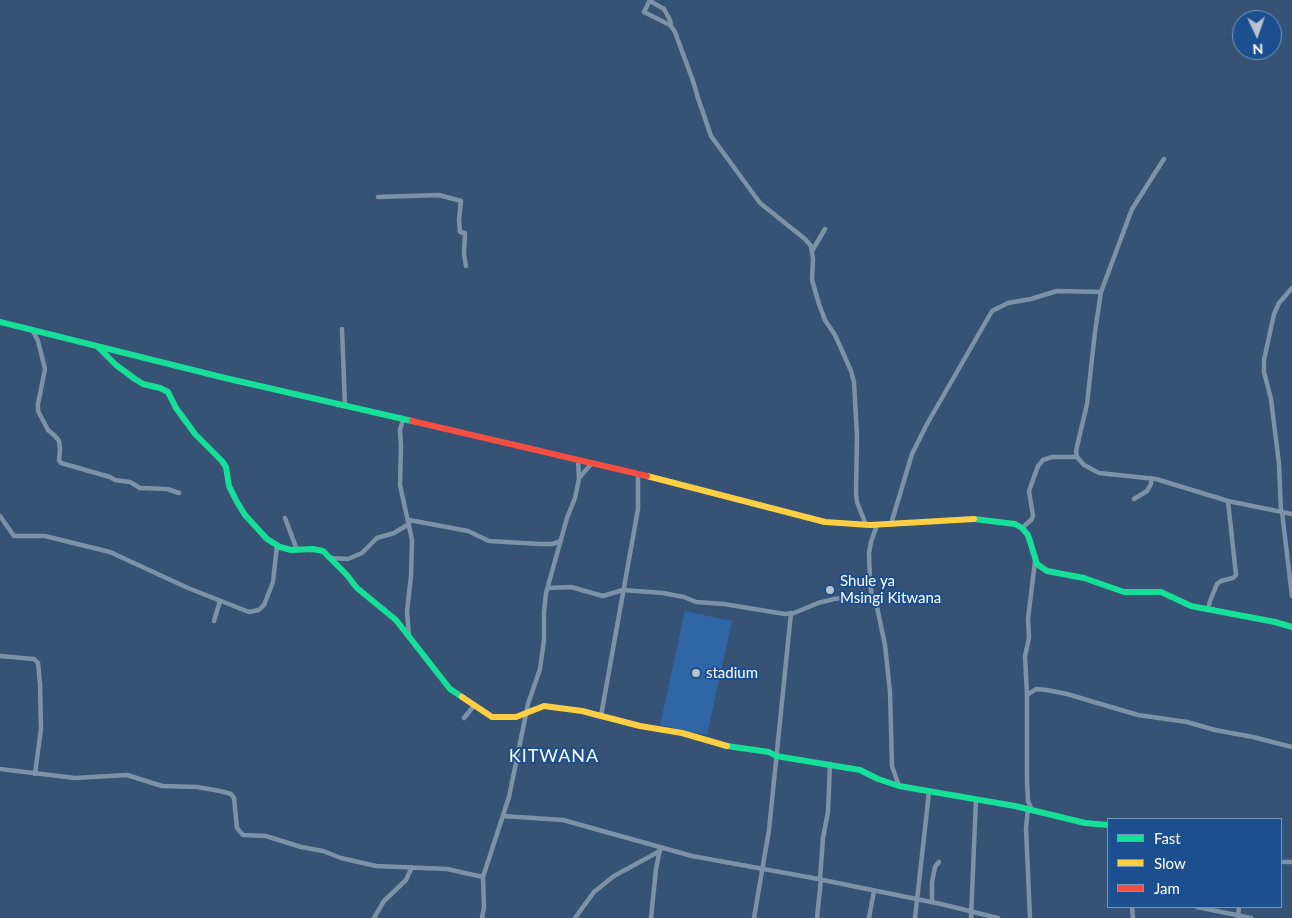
<!DOCTYPE html>
<html>
<head>
<meta charset="utf-8">
<style>
	body { margin:0 }
	#map { position:relative; width:1292px; height:918px; overflow:hidden; background:#365274; font-family:Lato,sans-serif }
	canvas { display:block }
	.legend { position:absolute; left:1107px; top:818px; width:175px; height:90px; box-sizing:border-box; background:#1b4f8f; border:1px solid #7695bc; margin:0; padding:6px 9px; list-style:none; font-size:15px; color:#fff }
	.legend li { display:flex; align-items:center; gap:10px; height:25px }
	.legend b { width:25px; border:1px solid #7695bc }
	.north { position:absolute; left:1232px; top:10px; width:50px; height:50px; box-sizing:border-box; background:#1b4f8f; border:1px solid #7695bc; border-radius:50%; rotate:177deg; font-size:14px; font-weight:700; line-height:20px; text-align:center; color:#fff }
	.north::after { content:''; display:block; margin:auto; width:18px; height:22px; background:#b9c2ce; clip-path:polygon(50% 0,100% 100%,50% 72%,0 100%) }
</style>
</head>
<body>
<div id="map">
<canvas width="1292" height="918"></canvas>
<ul class="legend">
<li><b style="height:6px;background:#16e098"></b>Fast</li>
<li><b style="height:6px;background:#ffcf43"></b>Slow</li>
<li><b style="height:6px;background:#f24e42"></b>Jam</li>
</ul>
<div class="north">N</div>
</div>
<script>
const ctx = document.querySelector('canvas').getContext('2d');
ctx.lineJoin = 'round';
function paint(path, color) { ctx.fillStyle = color; ctx.fill(path, 'evenodd'); }
const shape = rows => new Path2D(rows.map(r => 'M' + r).join(''));
function strokePath(path, color, width, dash) { ctx.strokeStyle = color; ctx.lineWidth = width; ctx.lineCap = dash ? 'butt' : 'round'; ctx.setLineDash(dash || []); ctx.stroke(path); }
function write(font, color, halo, rows, align = 'center') {
  ctx.font = font + ' Lato,sans-serif'; ctx.lineWidth = 4; ctx.setLineDash([]); ctx.textBaseline = 'middle'; ctx.strokeStyle = halo; ctx.fillStyle = color; for (const [text, x, y, turn = 0] of rows) {
    ctx.save(); ctx.translate(x, y); ctx.rotate((+turn || 0) * Math.PI / 180); ctx.textAlign = isNaN(turn) ? turn : align; if (halo) ctx.strokeText(text, 0, 0); ctx.fillText(text, 0, 0); ctx.restore();
  }
}
paint(shape([
	[685,611,732,621,707,735,660,725]
]), '#2f66a5');
strokePath(shape([
	[650,0,644,12,670,25,675,32,693,81,698,98,711,136,760,203,805,239,811,246,813,259,812,280,819,304,825,320,835,335,844,355,851,371,854,382,857,436,856,493,857,502,866,525],
	[650,1,664,9,670,20,671,26],
	[1164,159,1132,209,1101,292,1095,332,1087,404,1076,451,1077,457,1084,465,1099,473,1156,479,1228,501,1292,514],
	[378,197,439,195,461,201,459,220,460,232,465,233,464,254,466,266],
	[812,251,825,229],
	[32,329,38,341,45,369,38,404,38,411,48,430,55,436,59,441,60,449,59,460,61,463,110,477,115,480,130,482,140,488,167,489,179,493],
	[342,329,345,406],
	[403,420,400,430,401,447,400,485,412,540,411,576,407,611,409,637],
	[579,478,592,463],
	[1134,499,1147,491,1151,484,1151,478],
	[1281,512,1279,464,1271,399,1264,372,1264,360,1274,314,1279,303,1292,288],
	[1282,512,1292,596],
	[0,516,14,536,45,536,110,552,188,588,249,612,259,610,264,605,273,582,277,546],
	[285,518,297,550],
	[409,520,468,531,489,541,540,544,552,544,561,541],
	[891,524,912,454,927,424,992,311,1008,303,1031,299,1057,291,1101,292],
	[1022,528,1031,520,1033,516,1029,491,1038,466,1043,460,1052,457,1077,457],
	[330,558,348,559,362,553,377,538,394,533,409,524],
	[548,588,571,587,603,596,623,590,663,593,684,597,696,602,724,604,785,614,794,613,818,603,834,599,865,595,870,597,875,601,877,607,885,645,890,692,892,766,899,786],
	[872,599,870,581,869,553,871,542,877,525],
	[1208,610,1210,601,1217,584,1221,581,1233,578,1236,575,1228,501],
	[214,621,220,601],
	[0,656,34,659,38,663,40,684,41,729,35,774],
	[1027,695,1036,689,1047,690,1067,694,1138,715,1187,722,1215,730,1253,737,1292,747],
	[601,716,638,509,638,474],
	[464,718,473,707],
	[0,769,75,778,127,775,162,786,197,787,220,791,231,794,234,798,237,828,243,835,266,836,301,847,323,851,341,858,376,866,447,869,483,877],
	[1028,809,1026,828,1030,918],
	[1032,810,1028,801,1027,781,1027,695,1025,656,1029,638,1028,619,1035,561],
	[503,816,563,820,692,856,813,878,941,904,998,918],
	[1281,862,1292,862],
	[820,879,823,838,828,812,830,764],
	[932,902,932,882,935,867,939,862],
	[1132,907,1133,918],
	[1197,907,1251,918],
	[1238,916,1239,907],
	[374,918,384,901,406,880,412,867],
	[482,918,484,907,483,877,509,797,528,704,540,669,544,640,544,612,546,593,567,518,575,498,579,479,578,460],
	[575,918,594,892,614,876,660,851],
	[651,918,656,869,660,849],
	[754,918,769,830,791,613],
	[817,918,821,879],
	[869,918,874,891],
	[915,918,929,792],
	[971,918,976,799]
]), '#7d92a8', 4.5);
strokePath(shape([
	[0,322,225,378,412,421],
	[98,347,116,365,135,379,143,384,160,388,168,392,176,408,195,434,222,461,226,467,229,486,237,502,245,515,267,539,280,547,291,550,313,549,323,551,346,574,357,588,396,620,450,689,462,697],
	[974,519,1015,524,1022,528,1028,535,1037,564,1047,571,1084,578,1124,592,1161,592,1191,606,1275,622,1292,627],
	[727,746,769,752,776,756,860,770,878,779,899,786,1015,806,1085,823,1108,825]
]), '#16e098', 6);
strokePath(shape([
	[647,476,825,522,870,525,974,519],
	[462,697,492,717,516,717,544,706,582,711,640,726,682,733,727,746]
]), '#ffcf43', 6);
strokePath(shape([
	[412,421,647,476]
]), '#f24e42', 6);
for (const [x, y, r, color] of [
	[830,590,5,"#b9c2ce"],
	[696,673,5,"#b9c2ce"]
]) { const dot = new Path2D(); dot.arc(x, y, r, 0, 2 * Math.PI); ctx.fillStyle = color; ctx.fill(dot); strokePath(dot, '#1b4f8f', 2); }
write('15px', '#fff', '#1b4f8f', [
	["Shule ya",840,581],
	["Msingi Kitwana",840,598],
	["stadium",706,673]
], 'left');
ctx.letterSpacing = '1px';
write('18px', '#fff', '#1b4f8f', [
	["KITWANA",554,756]
]);
ctx.letterSpacing = '0px';
</script>
</body>
</html>
